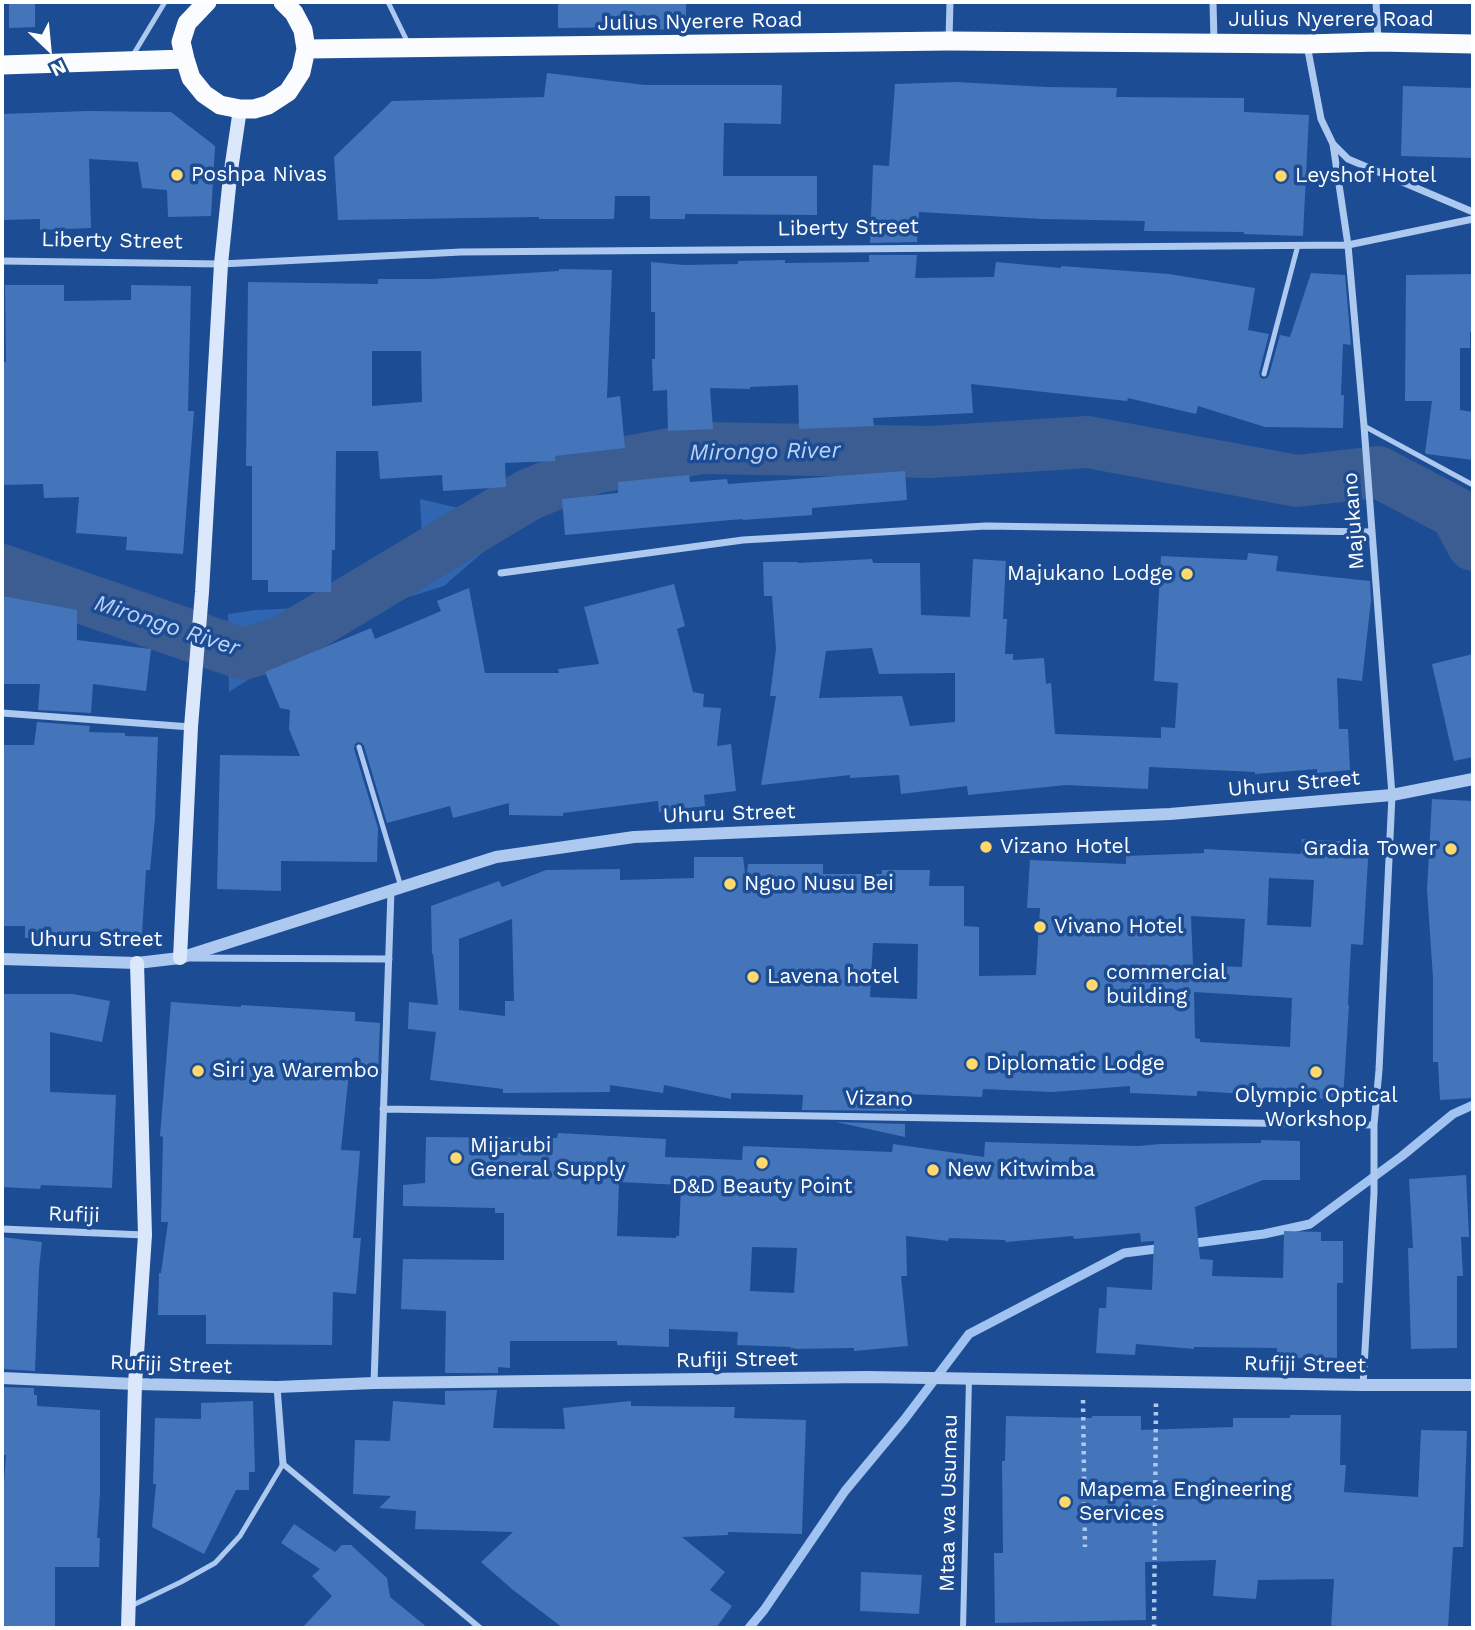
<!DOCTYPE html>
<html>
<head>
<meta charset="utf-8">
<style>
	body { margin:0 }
	#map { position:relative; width:1475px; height:1630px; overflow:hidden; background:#1c4c93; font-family:"Work Sans",sans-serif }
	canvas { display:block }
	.frame { position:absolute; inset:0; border:4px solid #fff; pointer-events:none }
	.north { position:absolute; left:14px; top:14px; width:70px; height:70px; -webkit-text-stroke:5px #1c4c93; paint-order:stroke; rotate:154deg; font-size:19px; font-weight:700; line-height:28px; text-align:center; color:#fff }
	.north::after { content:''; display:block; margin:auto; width:24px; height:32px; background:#fff; clip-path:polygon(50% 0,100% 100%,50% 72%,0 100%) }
</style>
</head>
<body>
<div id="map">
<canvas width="1475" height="1630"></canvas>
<div class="frame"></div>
<div class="north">N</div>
</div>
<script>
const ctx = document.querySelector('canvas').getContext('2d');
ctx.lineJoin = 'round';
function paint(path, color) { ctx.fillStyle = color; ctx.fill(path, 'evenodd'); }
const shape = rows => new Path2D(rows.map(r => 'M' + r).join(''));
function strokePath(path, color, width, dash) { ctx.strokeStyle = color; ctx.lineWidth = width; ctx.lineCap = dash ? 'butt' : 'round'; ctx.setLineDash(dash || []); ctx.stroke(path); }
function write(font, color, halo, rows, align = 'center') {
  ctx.font = font + ' "Work Sans",sans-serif'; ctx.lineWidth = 7; ctx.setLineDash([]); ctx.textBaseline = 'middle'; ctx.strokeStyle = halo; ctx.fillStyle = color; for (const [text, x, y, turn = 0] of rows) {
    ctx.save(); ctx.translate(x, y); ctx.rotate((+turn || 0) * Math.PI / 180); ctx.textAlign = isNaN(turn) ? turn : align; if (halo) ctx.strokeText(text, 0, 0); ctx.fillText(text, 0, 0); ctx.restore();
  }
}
paint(shape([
	[521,472,548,479,540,514,521,517,505,533,444,586,374,608,285,656,229,692,228,614,256,610,320,607,363,572,422,541,420,499,476,512,520,489]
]), '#3065b1');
strokePath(shape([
	[1188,1244,1264,1234,1310,1224,1402,1156,1453,1114,1473,1105],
	[749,1628,764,1610,845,1491,904,1420,969,1334,1124,1253,1164,1248]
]), '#a1c3f1', 9);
strokePath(shape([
	[2,570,243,654,281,643,528,495,594,468,702,448,931,452,1088,442,1297,481,1378,472,1456,513,1473,545]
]), '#3b5d92', 52);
paint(shape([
	[9,2,35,2,35,27,9,28],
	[558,2,686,2,686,30,641,29,641,27,558,28],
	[547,73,645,85,782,85,781,124,724,123,723,176,817,176,817,215,685,214,685,219,650,219,650,196,615,196,614,219,539,219,539,217,338,220,334,157,392,101,544,97],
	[956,82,1046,87,1117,88,1116,97,1244,98,1244,112,1309,115,1303,236,1244,234,1244,232,1144,231,1145,221,1042,219,919,212,917,242,870,243,873,165,889,166,895,84],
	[1403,86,1473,88,1473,158,1401,156],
	[89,111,171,112,215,146,211,216,168,217,167,190,142,188,138,162,89,159,91,228,40,230,40,219,2,220,2,114],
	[869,255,917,255,915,278,994,277,996,262,1061,268,1061,266,1169,274,1255,288,1248,330,1269,334,1259,373,1260,377,1263,379,1267,378,1269,375,1280,335,1290,337,1311,273,1345,275,1351,345,1343,344,1341,395,1344,395,1343,428,1265,427,1198,406,1196,414,1128,398,1127,401,971,384,973,413,873,418,874,426,799,429,798,385,750,387,750,389,710,388,713,429,668,431,667,390,653,391,652,359,655,359,655,312,651,312,651,262,684,265,738,264,738,261,785,260,785,263,869,262],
	[559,269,612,270,607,398,620,396,625,448,555,456,555,461,505,463,506,487,443,491,442,475,380,479,378,451,336,451,335,550,332,550,331,592,268,592,268,580,252,580,252,466,246,466,248,282,378,284,378,279,432,279,559,271],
	[372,351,421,351,422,402,372,406],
	[1473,274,1473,332,1470,332,1470,348,1460,348,1460,410,1473,412,1473,460,1427,454,1425,453,1432,401,1405,401,1406,275],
	[5,285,64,285,64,301,131,300,131,285,191,286,188,411,194,411,183,554,126,550,127,537,76,533,79,497,44,498,43,484,4,485,3,362,6,362],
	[905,471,907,500,812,508,812,515,743,520,742,519,565,535,562,499,618,493,618,482,689,475,690,482,727,479,728,484],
	[1248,553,1278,556,1276,571,1370,581,1371,600,1362,681,1337,678,1339,729,1348,729,1350,770,1317,773,1317,769,1255,774,1255,772,1149,767,1148,789,1066,785,968,795,967,786,901,794,899,775,850,778,850,775,761,785,776,696,770,696,776,649,772,596,764,596,763,562,798,562,798,563,872,559,873,563,920,563,921,615,970,617,973,559,1006,561,1003,619,1007,619,1005,654,1013,654,1013,660,1044,658,1046,684,1051,683,1055,734,1161,738,1161,727,1175,728,1178,683,1154,681,1161,556,1247,560],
	[872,648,879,674,955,673,955,722,910,726,902,696,819,698,826,651],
	[674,584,685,626,677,629,693,692,704,694,703,707,721,708,717,746,731,744,736,791,704,795,705,806,659,812,658,801,563,813,563,816,509,815,509,803,453,818,450,806,387,823,364,746,362,743,358,742,355,744,354,749,378,828,377,862,281,861,281,891,217,889,220,755,300,756,289,729,290,710,280,708,265,672,371,628,375,639,441,611,437,601,469,588,485,673,559,673,558,669,599,664,584,607],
	[2,596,77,610,77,640,151,649,146,691,93,684,91,713,38,710,40,684,2,684],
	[1473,654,1473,757,1454,761,1432,664],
	[37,722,90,726,89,732,125,733,125,736,158,737,155,818,150,870,146,870,142,934,82,931,82,938,25,938,25,926,2,926,2,745,34,745],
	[1432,799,1473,801,1473,1056,1471,1056,1472,1098,1440,1100,1438,1062,1433,1062,1433,978,1427,890],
	[1302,839,1369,843,1363,945,1351,944,1348,1005,1349,1005,1343,1100,1197,1091,1197,1096,1130,1093,1130,1086,1053,1092,983,1089,982,1097,907,1094,906,1111,802,1110,803,1095,731,1093,731,1099,664,1085,663,1093,610,1085,610,1092,503,1093,503,1089,430,1080,436,1032,408,1029,409,1002,438,1005,433,954,432,954,431,906,499,881,502,887,546,870,620,869,620,880,694,878,694,857,743,857,745,873,747,873,748,864,823,864,823,874,882,874,882,870,930,870,929,886,964,886,964,926,979,927,979,976,1036,975,1040,908,1027,908,1030,860,1126,864,1126,856,1204,853,1204,849,1301,854],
	[1269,878,1314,880,1311,927,1267,925],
	[1191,916,1245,919,1242,967,1193,965],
	[512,919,514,1001,505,1001,505,1016,459,1010,459,939],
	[873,943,918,944,917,999,870,997],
	[1194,992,1292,998,1290,1047,1200,1042,1200,1039,1195,1038],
	[2,994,73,994,110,1001,102,1042,50,1032,50,1092,116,1095,112,1188,41,1185,40,1189,2,1187],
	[171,1002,241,1007,241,1005,355,1012,355,1021,380,1023,378,1075,349,1072,341,1150,360,1151,353,1238,361,1238,356,1294,333,1292,332,1345,206,1344,206,1315,158,1315,159,1273,161,1273,168,1222,161,1222,163,1137,160,1136],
	[836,1122,905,1124,905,1137],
	[558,1133,666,1139,665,1157,742,1160,743,1146,892,1152,893,1144,984,1157,985,1142,1138,1146,1161,1144,1261,1143,1261,1140,1300,1141,1300,1180,1263,1180,1195,1207,1200,1259,1213,1260,1212,1276,1283,1278,1284,1231,1321,1232,1321,1241,1343,1241,1343,1283,1337,1283,1337,1358,1277,1358,1277,1348,1194,1347,1194,1349,1136,1344,1135,1355,1096,1353,1099,1308,1106,1308,1107,1287,1152,1290,1154,1241,1141,1242,1140,1233,1074,1239,1073,1236,1006,1242,1005,1240,949,1238,948,1241,906,1236,907,1276,901,1276,908,1346,854,1351,854,1348,791,1349,791,1347,737,1345,738,1332,669,1329,669,1347,617,1345,617,1341,510,1341,510,1368,498,1367,498,1373,445,1373,446,1311,401,1309,403,1259,504,1260,504,1213,495,1213,495,1208,403,1206,403,1185,425,1183,426,1137,557,1138],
	[619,1182,681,1185,679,1236,676,1236,676,1238,617,1236],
	[752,1247,797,1248,794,1293,750,1291],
	[1466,1175,1469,1237,1461,1237,1463,1276,1457,1276,1457,1348,1411,1349,1408,1248,1413,1248,1409,1179],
	[2,1237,42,1242,39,1269,35,1371,2,1369],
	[2,1387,34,1388,34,1395,37,1395,37,1406,100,1410,100,1493,97,1538,100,1538,99,1567,55,1567,55,1628,2,1628,2,1511,6,1455,2,1455],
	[497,1390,493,1428,565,1429,563,1408,631,1401,631,1406,735,1407,734,1418,806,1420,802,1534,728,1532,728,1535,682,1537,725,1572,710,1590,732,1606,716,1628,563,1628,513,1590,481,1562,513,1532,415,1529,416,1511,379,1508,391,1496,353,1494,355,1440,390,1441,393,1401,445,1405,445,1391],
	[253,1401,255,1472,249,1472,249,1490,236,1490,204,1554,152,1527,156,1484,153,1484,155,1418,201,1419,201,1403],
	[1290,1415,1341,1415,1340,1465,1346,1465,1344,1492,1418,1497,1421,1430,1467,1431,1463,1547,1453,1547,1448,1628,1331,1628,1334,1579,1258,1580,1256,1599,1213,1596,1216,1560,1145,1562,1146,1620,995,1623,994,1553,1003,1553,1002,1461,1005,1461,1006,1416,1092,1418,1092,1416,1141,1416,1141,1430,1233,1427,1233,1418,1290,1418],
	[294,1524,335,1552,342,1545,351,1545,387,1578,390,1597,428,1628,302,1628,332,1596,312,1576,320,1569,281,1543],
	[861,1572,922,1575,919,1614,860,1611]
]), '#4475ba');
strokePath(shape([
	[1083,1400,1085,1547],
	[1154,1628,1156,1402]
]), '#adc9ef', 4.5, [3.5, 5]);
strokePath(shape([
	[388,2,408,43],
	[133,55,165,2],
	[1264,374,1298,245],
	[1364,426,1473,485],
	[359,747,401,887],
	[129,1607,181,1582,215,1563,240,1536,283,1464]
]), '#adc9ef', 5);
strokePath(shape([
	[283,1464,480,1628],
	[963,1628,969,1379]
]), '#adc9ef', 6);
strokePath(shape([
	[1213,2,1214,42],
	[1376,2,1378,40],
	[949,40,950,2],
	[1307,45,1321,119,1333,144,1348,159,1473,212],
	[1333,144,1348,245,1364,426,1392,795,1379,1070,1374,1125,1374,1193,1363,1385],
	[2,261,221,264,461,252,1348,245,1473,219],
	[501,573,743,540,986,526,1372,532],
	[2,713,191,727],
	[191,958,389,959],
	[383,1109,1374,1125],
	[2,1229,144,1235],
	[374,1383,391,891],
	[277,1387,283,1464]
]), '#adc9ef', 7);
strokePath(shape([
	[2,959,137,963,180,958,496,857,634,837,1170,814,1392,795,1473,779],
	[2,1378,135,1384,277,1387,374,1383,868,1377,1363,1385,1473,1385]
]), '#adc9ef', 12);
strokePath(shape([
	[180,958,191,727,202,592,221,264,230,177,240,109],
	[128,1628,135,1384,145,1235,137,963]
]), '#dbe7fb', 14);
strokePath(shape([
	[207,2,187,23,181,42,185,59,191,78,204,94,220,105,240,109,254,109,268,105,288,92,301,72,306,49,303,30,294,13,283,2],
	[306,49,949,41,1306,44,1378,42,1473,44],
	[2,65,185,59]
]), '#fafcff', 19);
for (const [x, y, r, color] of [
	[177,175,7,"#ffd96b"],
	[1281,176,7,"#ffd96b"],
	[1187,574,7,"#ffd96b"],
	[986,847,7,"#ffd96b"],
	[1451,849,7,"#ffd96b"],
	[730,884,7,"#ffd96b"],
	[1040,927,7,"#ffd96b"],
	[753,977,7,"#ffd96b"],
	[1092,985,7,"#ffd96b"],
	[972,1064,7,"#ffd96b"],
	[198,1071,7,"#ffd96b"],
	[1316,1072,7,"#ffd96b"],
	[456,1158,7,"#ffd96b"],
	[762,1163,7,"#ffd96b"],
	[933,1170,7,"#ffd96b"],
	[1065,1502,7,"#ffd96b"]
]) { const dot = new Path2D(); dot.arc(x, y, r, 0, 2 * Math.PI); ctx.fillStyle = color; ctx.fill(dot); strokePath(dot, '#1c4c93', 2.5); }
write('21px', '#fff', '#1c4c93', [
	["Julius Nyerere Road",1331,20],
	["Julius Nyerere Road",700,22,-1],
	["Liberty Street",848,228,-1],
	["Liberty Street",112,241,1],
	["Majukano",1354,521,-94],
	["Uhuru Street",1294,784,-5],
	["Uhuru Street",729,814,-2],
	["Uhuru Street",96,940],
	["Vizano",879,1099,1],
	["Rufiji",74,1215,2],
	["Rufiji Street",737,1360,-1],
	["Rufiji Street",171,1365,2],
	["Rufiji Street",1305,1365,1],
	["Mtaa wa Usumau",949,1503,-89]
]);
write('21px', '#fff', '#1c4c93', [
	["Poshpa Nivas",191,175],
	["Leyshof Hotel",1295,176],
	["Majukano Lodge",1173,574,"right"],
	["Vizano Hotel",1000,847],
	["Gradia Tower",1437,849,"right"],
	["Nguo Nusu Bei",744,884],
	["Vivano Hotel",1054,927],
	["commercial",1106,973],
	["building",1106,997],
	["Lavena hotel",767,977],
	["Diplomatic Lodge",986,1064],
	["Siri ya Warembo",212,1071],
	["Olympic Optical",1316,1096,"center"],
	["Workshop",1316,1120,"center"],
	["Mijarubi",470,1146],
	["General Supply",470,1170],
	["New Kitwimba",947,1170],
	["D&D Beauty Point",762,1187,"center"],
	["Mapema Engineering",1079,1490],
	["Services",1079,1514]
], 'left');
write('italic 23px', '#bad3f6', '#1c4c93', [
	["Mirongo River",765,452,-1],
	["Mirongo River",167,626,18]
]);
</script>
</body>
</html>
